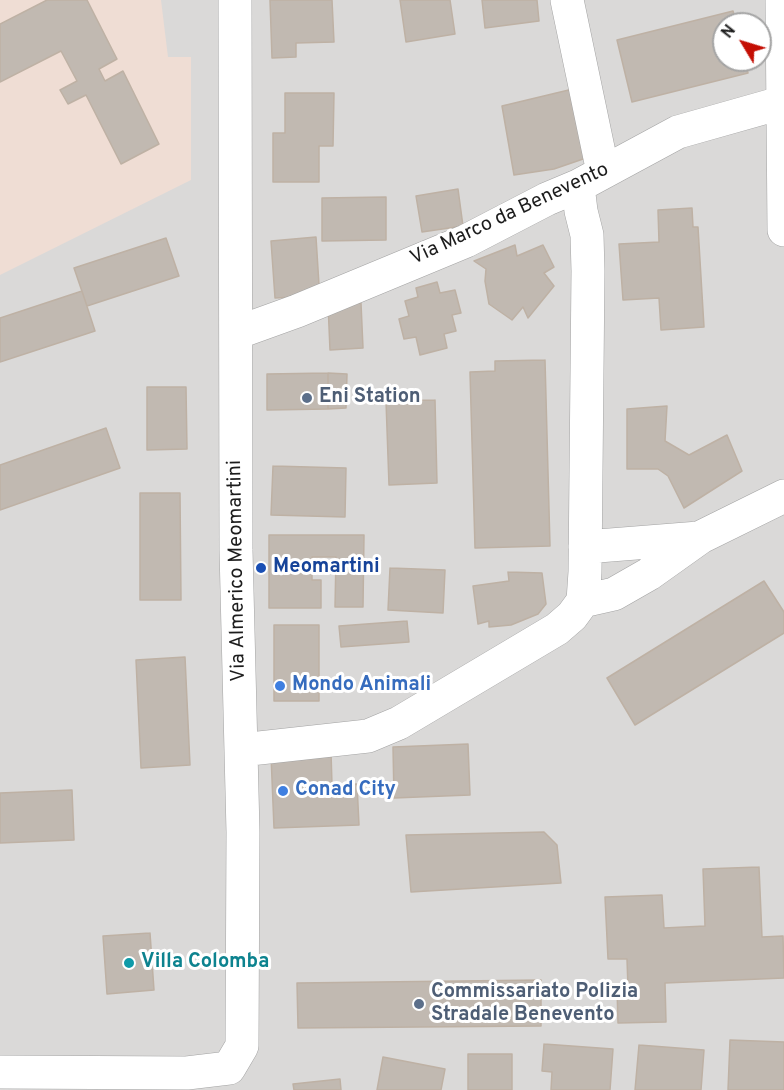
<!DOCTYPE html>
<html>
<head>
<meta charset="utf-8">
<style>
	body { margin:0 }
	#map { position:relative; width:784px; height:1090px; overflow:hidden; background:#edeae1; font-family:Overpass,sans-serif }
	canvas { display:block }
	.north { position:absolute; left:712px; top:12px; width:60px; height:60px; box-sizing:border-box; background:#fff; border:2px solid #a4a4a4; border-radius:50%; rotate:308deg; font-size:16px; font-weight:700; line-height:24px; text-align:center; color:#1c1c1c }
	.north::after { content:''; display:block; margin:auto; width:21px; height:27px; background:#c40e03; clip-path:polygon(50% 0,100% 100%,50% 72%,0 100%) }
</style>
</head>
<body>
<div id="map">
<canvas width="784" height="1090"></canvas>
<div class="north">N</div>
</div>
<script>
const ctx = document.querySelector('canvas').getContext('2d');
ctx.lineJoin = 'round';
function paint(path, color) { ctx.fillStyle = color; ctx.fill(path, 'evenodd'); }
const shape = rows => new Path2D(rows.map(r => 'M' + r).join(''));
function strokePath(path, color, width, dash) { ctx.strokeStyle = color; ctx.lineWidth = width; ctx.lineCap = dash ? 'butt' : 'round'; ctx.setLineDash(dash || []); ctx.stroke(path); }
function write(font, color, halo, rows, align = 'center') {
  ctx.font = font + ' Overpass,sans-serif'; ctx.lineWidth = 6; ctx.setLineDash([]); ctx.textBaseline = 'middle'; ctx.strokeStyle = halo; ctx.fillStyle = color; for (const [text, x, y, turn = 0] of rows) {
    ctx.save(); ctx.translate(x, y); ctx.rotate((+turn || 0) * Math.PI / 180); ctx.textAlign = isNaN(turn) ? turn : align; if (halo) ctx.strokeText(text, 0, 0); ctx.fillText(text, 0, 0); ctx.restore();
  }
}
paint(shape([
	[0,0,784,0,784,1090,0,1090],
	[724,24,760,24,760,60,724,60]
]), '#dad9d8');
paint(shape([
	[0,0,161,0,168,57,191,57,191,180,0,275]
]), '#efddd4');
const building = shape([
	[47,0,87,0,117,59,99,69,105,81,123,71,159,144,121,164,86,95,68,104,60,90,77,81,61,51,0,82,0,24,47,0],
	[270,0,332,0,334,42,296,43,296,57,272,58,270,0],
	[400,0,450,0,455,34,406,42,400,0],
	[482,0,537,0,539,21,485,28,482,0],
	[733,11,736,24,724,24,724,60,745,60,748,73,632,102,617,40,733,11],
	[577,88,586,158,554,169,514,175,502,106,577,88],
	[285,93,334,93,333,146,319,146,319,182,273,182,273,133,285,133,285,93],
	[458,189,463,226,422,232,416,196,458,189],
	[386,197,386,240,322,241,322,198,386,197],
	[692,208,693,227,698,227,704,327,661,330,659,298,623,300,619,244,659,242,658,210,692,208],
	[316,237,319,285,294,297,275,298,271,241,316,237],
	[166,238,179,276,87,306,74,268,166,238],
	[515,245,517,256,543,245,554,267,544,273,554,286,528,318,523,307,512,320,489,304,485,281,486,269,474,261,515,245],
	[437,282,440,293,455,290,461,313,452,315,456,331,444,334,447,348,420,355,416,337,404,339,399,319,409,316,405,301,418,297,416,288,437,282],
	[82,291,95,331,0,362,0,318,82,291],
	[361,303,363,348,330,350,328,304,361,303],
	[545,360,550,546,475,548,470,372,495,371,495,361,545,360],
	[328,373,347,374,346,408,328,409,328,373],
	[328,373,328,409,267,410,267,374,328,373],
	[147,387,186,387,187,449,147,450,147,387],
	[435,400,437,483,389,485,386,401,435,400],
	[667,406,665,441,689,455,727,435,742,471,684,508,668,476,658,469,627,469,627,409,667,406],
	[106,428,120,468,0,510,0,465,106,428],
	[273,466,346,468,345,517,271,515,273,466],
	[140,493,180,493,181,600,140,600,140,493],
	[269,535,364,535,363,607,335,607,336,557,312,557,312,580,321,580,321,608,269,608,269,535],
	[390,568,445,570,443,613,388,610,390,568],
	[508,572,542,573,546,604,538,614,511,625,489,627,489,621,478,624,473,586,509,581,508,572],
	[764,581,784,612,784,633,635,725,607,678,764,581],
	[407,621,409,642,341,647,339,626,407,621],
	[274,625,319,625,319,701,274,701,274,625],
	[185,657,190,765,141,768,136,660,185,657],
	[468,744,470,795,394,798,393,747,468,744],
	[331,752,332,785,357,784,359,825,274,828,271,755,331,752],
	[72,790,74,840,0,843,0,793,72,790],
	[544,832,557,845,561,883,411,892,406,835,544,832],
	[759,867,762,937,783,936,784,978,665,983,666,1022,618,1023,617,988,628,988,627,959,608,959,605,897,662,895,664,928,705,926,703,869,759,867],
	[150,933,154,990,107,994,103,936,150,933],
	[541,980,541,1026,298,1028,297,983,541,980],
	[730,1040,784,1042,784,1090,728,1090,730,1040],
	[544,1044,613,1049,610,1090,551,1090,552,1072,542,1071,544,1044],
	[639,1045,704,1050,701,1090,635,1090,639,1045],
	[468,1054,512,1054,512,1090,468,1090,468,1054],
	[383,1057,445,1069,441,1090,377,1090,383,1057],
	[340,1079,341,1090,294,1090,293,1084,340,1079]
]);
paint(building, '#c1b9b1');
strokePath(building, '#beb1a4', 1.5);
const minor = shape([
	[567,0,603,172],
	[782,0,784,230],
	[236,333,297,311,466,241,547,199,578,186,678,132,784,102],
	[585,547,699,538],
	[583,601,614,594,649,574,701,537,784,496],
	[241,750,368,736,399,723,557,629,572,616,583,601,585,572,588,271,587,235,581,211,578,186],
	[0,1072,187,1073,229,1068,242,1046,243,832,236,550,235,0]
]);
strokePath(minor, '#a3a3a3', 34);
strokePath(minor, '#fff', 33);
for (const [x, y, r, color] of [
	[307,398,6,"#5c6f8a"],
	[261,568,6,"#1a4fb4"],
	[280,686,6,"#3f7fe0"],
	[283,791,6,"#3f7fe0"],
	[129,963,6,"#0f9aa8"],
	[419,1004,6,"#5c6f8a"]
]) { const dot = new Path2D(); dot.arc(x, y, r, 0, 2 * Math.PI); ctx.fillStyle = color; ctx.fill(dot); strokePath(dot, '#fff', 2); }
write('20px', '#1c1c1c', '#fff', [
	["Via Marco da Benevento",510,215,-25],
	["Via Almerico Meomartini",238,571,-91]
]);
write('bold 20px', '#4e5e75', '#fff', [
	["Eni Station",319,398],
	["Commissariato Polizia",431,993],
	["Stradale Benevento",431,1016]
], 'left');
write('bold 20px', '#164399', '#fff', [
	["Meomartini",273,568]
], 'left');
write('bold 20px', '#366cbe', '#fff', [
	["Mondo Animali",292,686],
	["Conad City",295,791]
], 'left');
write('bold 20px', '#0d838f', '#fff', [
	["Villa Colomba",141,963]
], 'left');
</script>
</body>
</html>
